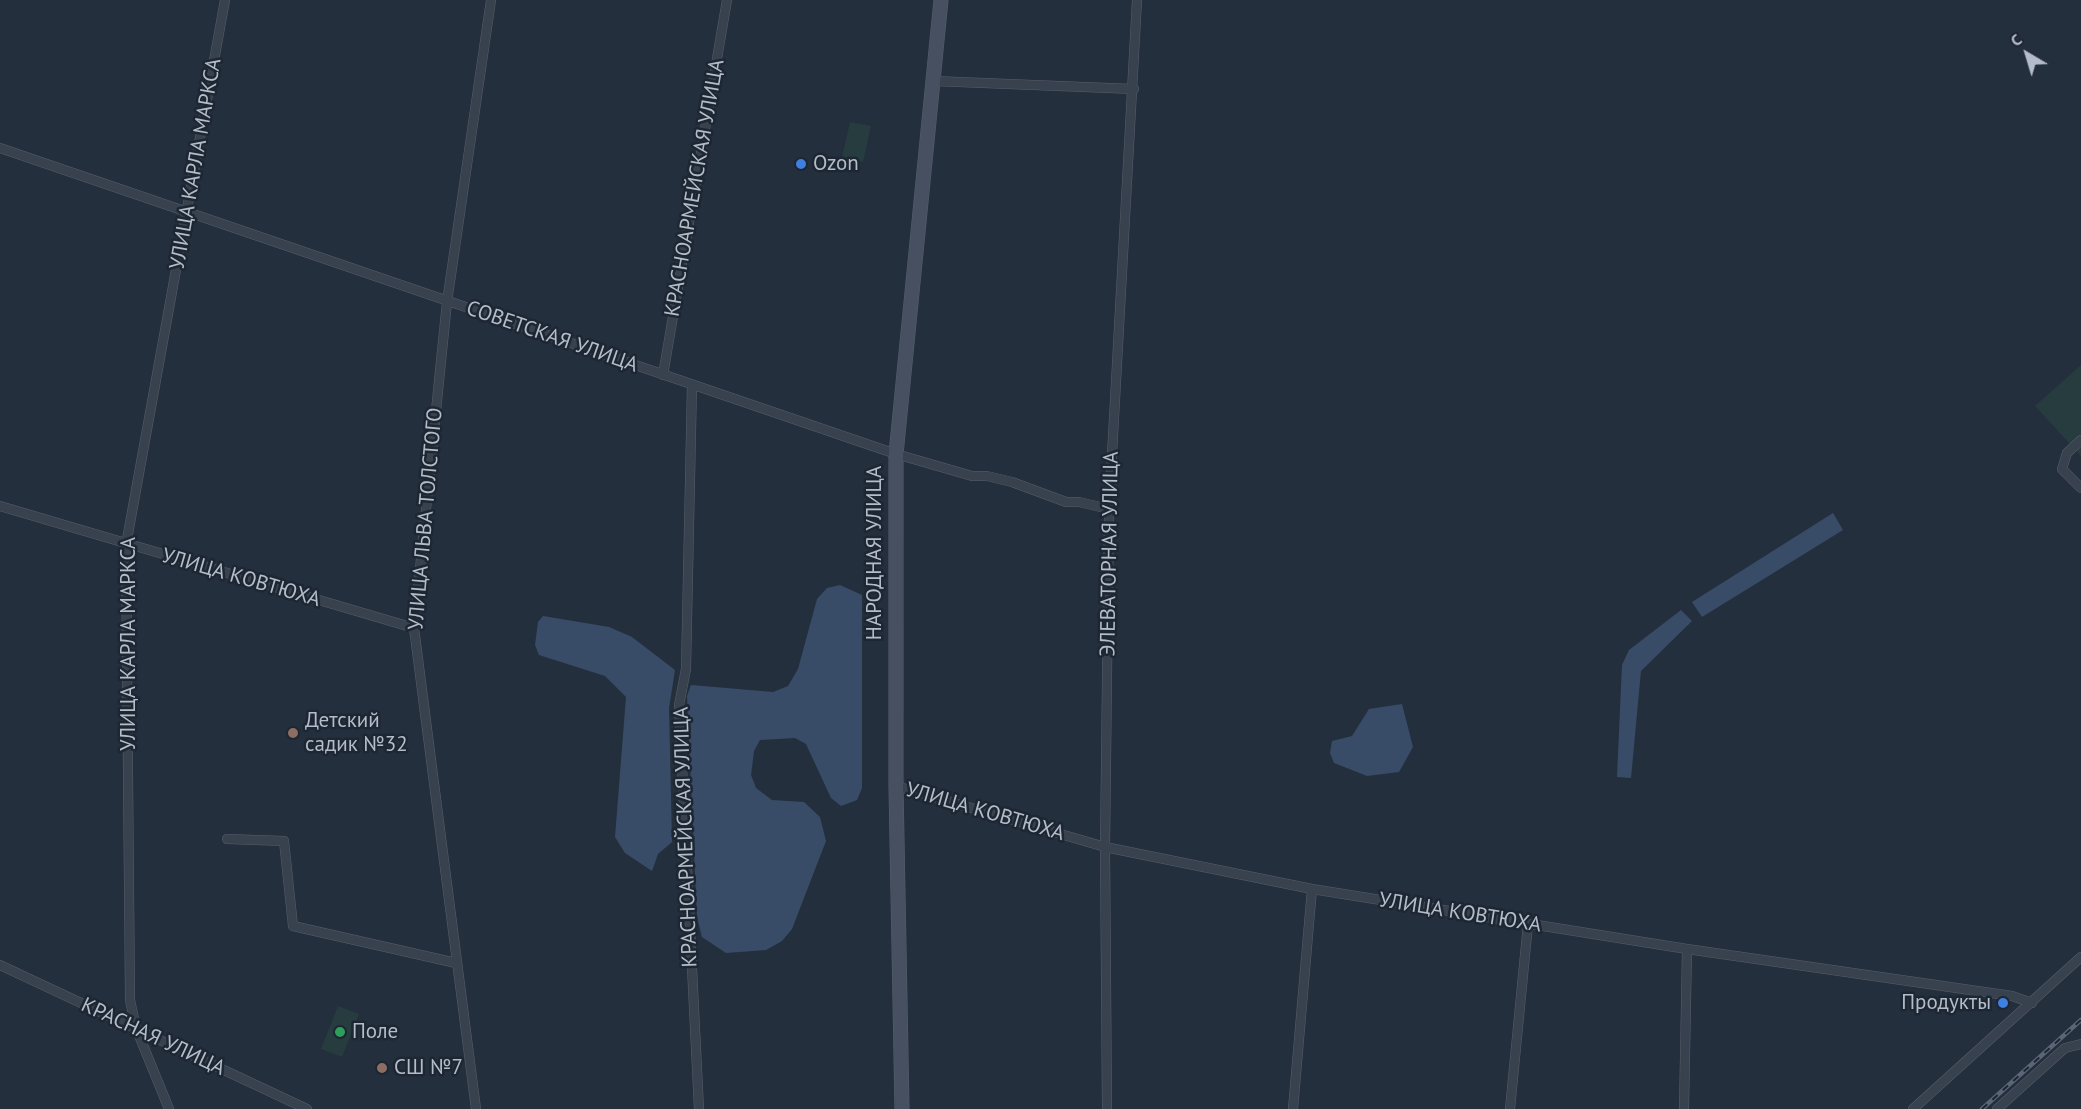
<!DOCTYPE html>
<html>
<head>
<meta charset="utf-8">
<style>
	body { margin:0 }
	#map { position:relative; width:2081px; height:1109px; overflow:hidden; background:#242f3e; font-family:"PT Sans",sans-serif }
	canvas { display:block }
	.north { position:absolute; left:1997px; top:24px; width:60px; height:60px; -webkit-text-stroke:4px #1d2633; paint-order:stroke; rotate:322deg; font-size:16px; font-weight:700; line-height:24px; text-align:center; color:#b4bcc9 }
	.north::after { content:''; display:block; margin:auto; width:21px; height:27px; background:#b4bcc9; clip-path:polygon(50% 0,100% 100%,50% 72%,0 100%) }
</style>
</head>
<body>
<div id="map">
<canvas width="2081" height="1109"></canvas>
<div class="north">С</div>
</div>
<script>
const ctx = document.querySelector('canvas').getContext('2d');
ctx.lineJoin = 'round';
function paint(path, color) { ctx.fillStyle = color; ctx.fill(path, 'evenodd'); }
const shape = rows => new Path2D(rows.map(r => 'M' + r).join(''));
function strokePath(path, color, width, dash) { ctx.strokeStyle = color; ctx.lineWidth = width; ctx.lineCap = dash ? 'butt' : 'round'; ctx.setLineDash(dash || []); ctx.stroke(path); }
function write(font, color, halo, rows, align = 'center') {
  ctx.font = font + ' "PT Sans",sans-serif'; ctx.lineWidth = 5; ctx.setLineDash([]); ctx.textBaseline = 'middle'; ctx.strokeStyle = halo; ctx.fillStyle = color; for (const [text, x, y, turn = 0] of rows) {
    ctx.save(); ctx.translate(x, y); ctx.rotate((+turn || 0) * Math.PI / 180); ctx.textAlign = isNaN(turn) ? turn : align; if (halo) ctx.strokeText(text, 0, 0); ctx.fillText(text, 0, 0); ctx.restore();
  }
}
paint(shape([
	[850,122,871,126,863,162,842,158],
	[2081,365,2081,456,2035,406],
	[338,1006,359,1014,342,1057,321,1049]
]), '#263c3f');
paint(shape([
	[1833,513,1843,530,1702,617,1692,602],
	[840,585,862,595,862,788,857,800,841,806,831,798,806,744,795,738,760,740,754,751,751,775,756,788,772,800,804,802,820,817,826,841,792,929,782,941,766,950,726,953,702,937,697,917,687,696,691,685,773,692,788,686,798,669,817,599,827,588],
	[1681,610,1692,621,1641,671,1631,778,1617,777,1622,665,1629,650],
	[543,616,609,627,632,637,675,670,669,708,672,842,658,854,652,871,625,853,615,837,626,697,605,676,539,655,535,645,538,622],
	[1402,704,1413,747,1399,772,1367,776,1334,763,1330,753,1332,741,1352,736,1369,709]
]), '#394c67');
const minor = shape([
	[933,81,1134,89],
	[0,148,896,454,972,476,987,476,1012,482,1066,502,1079,502,1109,509],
	[663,375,727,0],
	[692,385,686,669,679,705,699,1109],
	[2081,440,2067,453,2062,469,2081,488],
	[0,506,414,628],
	[896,786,1105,847,1312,889,1687,949,2012,996,2032,1003],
	[227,839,284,841,293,926,456,963],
	[0,965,307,1109],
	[169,1109,136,1028,130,1000,126,545,225,0],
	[476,1109,414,628,447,302,491,0],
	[1107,1109,1105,847,1109,509,1137,0],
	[1293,1109,1312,889],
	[1510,1109,1528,924],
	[1684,1109,1687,949],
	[1913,1109,2081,957],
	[1997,1109,2065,1048,2081,1044]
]);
const secondary = shape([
	[902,1109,896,786,896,454,941,0]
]);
strokePath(minor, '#565f6c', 10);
strokePath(secondary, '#565f6c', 15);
strokePath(minor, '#38414e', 9);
strokePath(secondary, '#465061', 14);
const rail = shape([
	[1982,1109,2081,1020]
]);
strokePath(rail, '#5a6575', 4.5);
strokePath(rail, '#1d2633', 2, [7]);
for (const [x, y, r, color] of [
	[801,164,6,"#3f7fe0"],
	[293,733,6,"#8d6e63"],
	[2003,1003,6,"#3f7fe0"],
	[340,1032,6,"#2e9e5b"],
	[382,1068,6,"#8d6e63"]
]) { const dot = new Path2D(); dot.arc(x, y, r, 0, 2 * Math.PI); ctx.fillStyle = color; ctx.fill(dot); strokePath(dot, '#1d2633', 2); }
write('21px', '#b4bcc9', '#1d2633', [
	["УЛИЦА КАРЛА МАРКСА",196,164,-80],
	["КРАСНОАРМЕЙСКАЯ УЛИЦА",695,188,-80],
	["СОВЕТСКАЯ УЛИЦА",552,337,19],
	["УЛИЦА ЛЬВА ТОЛСТОГО",426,519,-85],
	["НАРОДНАЯ УЛИЦА",875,553,-90],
	["ЭЛЕВАТОРНАЯ УЛИЦА",1110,554,-89],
	["УЛИЦА КОВТЮХА",241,578,16],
	["УЛИЦА КАРЛА МАРКСА",129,644,-90],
	["УЛИЦА КОВТЮХА",985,812,16],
	["КРАСНОАРМЕЙСКАЯ УЛИЦА",686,837,-92],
	["УЛИЦА КОВТЮХА",1460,913,9],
	["КРАСНАЯ УЛИЦА",153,1037,25]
]);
write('21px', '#b4bcc9', '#1d2633', [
	["Ozon",813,164],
	["Детский",305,721],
	["садик №32",305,745],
	["Продукты",1991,1003,"right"],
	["Поле",352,1032],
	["СШ №7",394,1068]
], 'left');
</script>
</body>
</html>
